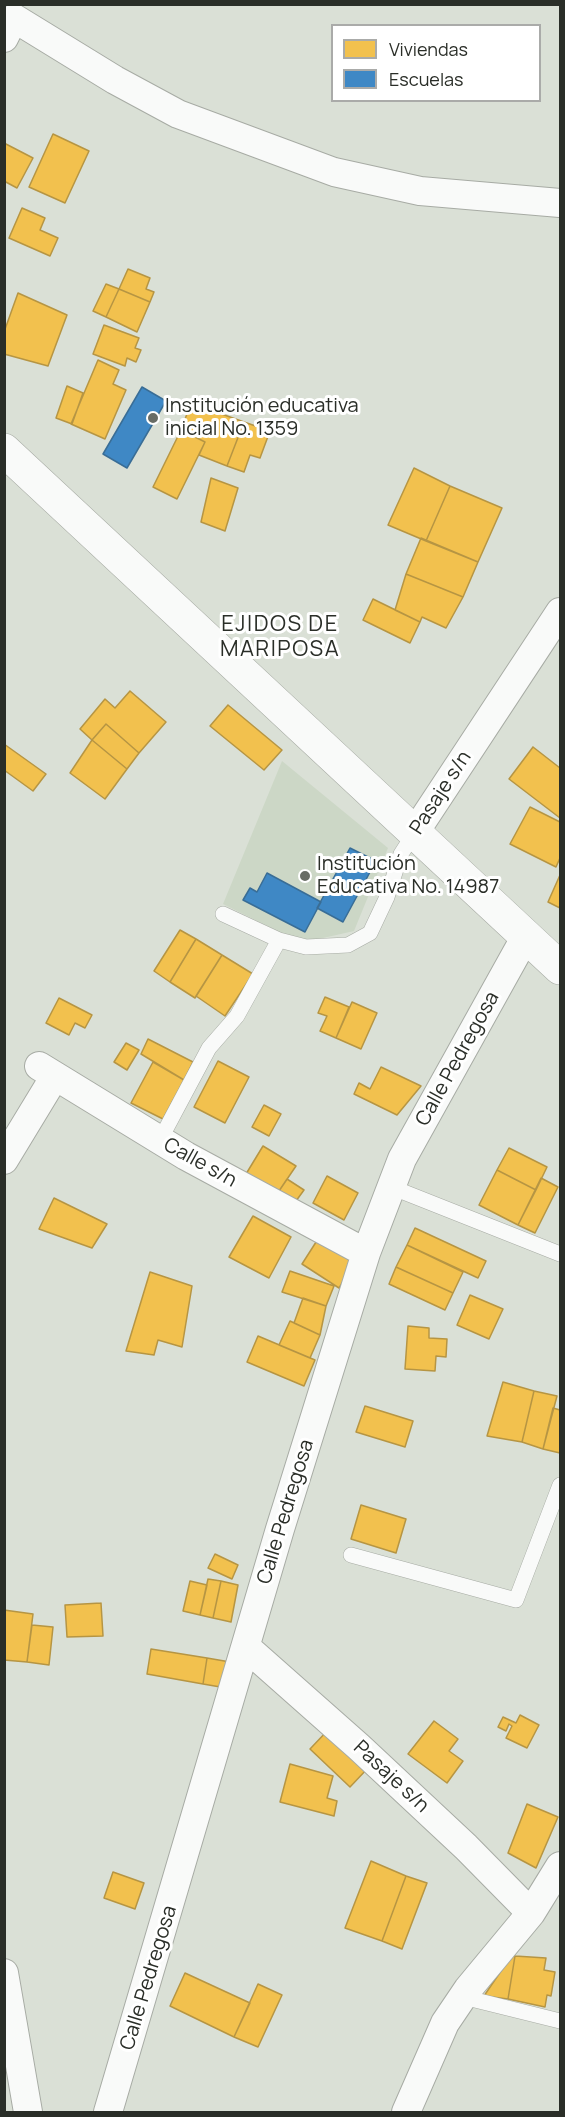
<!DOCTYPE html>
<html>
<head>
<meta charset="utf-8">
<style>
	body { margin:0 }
	#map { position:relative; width:565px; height:2117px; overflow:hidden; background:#dae0d6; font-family:Manrope,sans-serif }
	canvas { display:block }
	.frame { position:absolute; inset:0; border:6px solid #2a2e28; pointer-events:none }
	.legend { position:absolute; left:331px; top:24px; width:210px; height:78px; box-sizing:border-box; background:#fff; border:2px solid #aaaba9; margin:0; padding:8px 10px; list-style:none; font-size:18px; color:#2a2e28 }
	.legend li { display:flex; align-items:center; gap:12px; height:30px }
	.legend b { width:30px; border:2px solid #aaaba9 }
</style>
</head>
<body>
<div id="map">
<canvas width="565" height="2117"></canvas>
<div class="frame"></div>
<ul class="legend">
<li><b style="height:16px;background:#f2c14e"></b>Viviendas</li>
<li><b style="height:16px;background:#3f88c5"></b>Escuelas</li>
</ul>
</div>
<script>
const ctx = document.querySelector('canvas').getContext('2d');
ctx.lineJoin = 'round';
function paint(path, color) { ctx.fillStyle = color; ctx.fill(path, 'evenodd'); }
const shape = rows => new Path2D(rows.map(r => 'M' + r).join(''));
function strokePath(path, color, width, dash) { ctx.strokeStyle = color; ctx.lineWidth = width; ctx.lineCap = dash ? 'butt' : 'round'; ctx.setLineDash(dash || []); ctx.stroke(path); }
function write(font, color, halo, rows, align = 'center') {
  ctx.font = font + ' Manrope,sans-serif'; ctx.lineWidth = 6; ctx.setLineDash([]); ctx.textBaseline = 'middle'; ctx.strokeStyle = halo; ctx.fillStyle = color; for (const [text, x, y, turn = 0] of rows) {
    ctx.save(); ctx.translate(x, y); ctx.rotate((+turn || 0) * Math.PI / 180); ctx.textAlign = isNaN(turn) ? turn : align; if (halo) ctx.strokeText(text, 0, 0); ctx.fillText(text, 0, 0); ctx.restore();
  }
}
paint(shape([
	[282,761,388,848,354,931,301,943,223,904]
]), '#ccd7c6');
const homes = shape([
	[53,134,89,151,65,203,29,187,53,134],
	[4,143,33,158,17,188,4,181,4,143],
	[22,208,45,218,40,230,58,238,50,256,9,238,22,208],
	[128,269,150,278,146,289,154,292,150,302,119,289,128,269],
	[106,284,119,289,106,317,93,311,106,284],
	[119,289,150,302,137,332,106,317,119,289],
	[18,293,67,315,48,366,4,354,4,332,18,293],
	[104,325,139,338,135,348,141,350,136,362,127,358,125,366,93,354,104,325],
	[98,360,119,370,113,384,126,390,105,439,71,424,98,360],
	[67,386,83,393,72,424,56,418,67,386],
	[191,403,244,422,227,466,199,455,205,442,181,430,191,403],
	[244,422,270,431,260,458,250,455,244,472,227,466,244,422],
	[181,430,205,442,177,499,153,487,181,430],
	[414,468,450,486,426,541,388,525,414,468],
	[211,478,238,488,225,531,201,522,211,478],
	[450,486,502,508,478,562,426,541,450,486],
	[421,538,478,562,463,597,406,574,421,538],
	[406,574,463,597,446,628,422,617,420,622,395,610,406,574],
	[373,599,420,622,410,643,363,620,373,599],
	[130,691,166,722,139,753,106,724,92,740,80,729,105,699,115,708,130,691],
	[228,705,282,750,264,770,210,726,228,705],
	[106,724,139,753,127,769,92,740,106,724],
	[92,740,127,769,105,799,70,773,92,740],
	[4,744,46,774,33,791,4,770,4,744],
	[533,747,560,768,560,818,509,779,533,747],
	[530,807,560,822,560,858,556,867,510,844,530,807],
	[560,875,560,908,548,902,560,875],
	[180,930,196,939,170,982,154,971,180,930],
	[196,939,222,955,195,998,170,982,196,939],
	[222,955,253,974,225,1016,196,996,222,955],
	[325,997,349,1007,336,1038,320,1031,327,1016,318,1013,325,997],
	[59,998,92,1015,85,1028,75,1023,69,1035,46,1023,59,998],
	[352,1002,377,1013,361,1049,336,1038,352,1002],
	[148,1039,193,1062,184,1080,141,1054,148,1039],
	[126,1043,139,1050,127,1070,114,1062,126,1043],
	[218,1061,249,1077,225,1123,194,1107,218,1061],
	[153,1062,184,1080,163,1119,131,1103,153,1062],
	[381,1067,421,1086,397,1115,354,1094,359,1083,370,1089,381,1067],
	[264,1105,281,1114,269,1136,252,1127,264,1105],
	[263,1146,296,1166,279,1191,246,1174,263,1146],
	[509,1148,547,1167,536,1190,497,1170,509,1148],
	[497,1170,536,1190,518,1225,479,1205,497,1170],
	[327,1176,358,1193,344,1220,313,1203,327,1176],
	[541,1178,558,1187,535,1233,518,1225,541,1178],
	[287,1179,304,1190,296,1201,279,1191,287,1179],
	[54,1198,107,1224,92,1248,39,1229,54,1198],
	[253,1216,291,1237,269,1278,229,1257,253,1216],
	[415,1228,486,1261,478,1278,407,1245,415,1228],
	[318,1239,355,1263,339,1288,302,1264,318,1239],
	[407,1245,463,1272,453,1293,396,1267,407,1245],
	[396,1267,453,1293,445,1310,389,1284,396,1267],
	[290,1271,334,1286,326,1306,282,1292,290,1271],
	[150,1272,192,1286,182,1347,158,1340,154,1355,126,1351,150,1272],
	[470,1295,503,1309,489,1339,457,1325,470,1295],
	[303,1298,326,1306,320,1335,294,1323,303,1298],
	[290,1321,320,1335,310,1358,279,1345,290,1321],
	[408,1326,429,1328,429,1338,447,1339,446,1357,436,1356,435,1371,405,1369,408,1326],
	[258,1336,315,1360,304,1386,247,1362,258,1336],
	[503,1382,534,1391,522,1442,487,1436,503,1382],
	[534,1391,557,1396,543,1449,522,1442,534,1391],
	[365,1406,413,1421,405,1447,356,1432,365,1406],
	[553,1408,560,1410,560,1453,543,1449,553,1408],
	[361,1505,406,1519,396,1553,351,1539,361,1505],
	[215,1554,238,1565,232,1579,208,1568,215,1554],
	[208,1579,221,1581,213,1618,200,1615,208,1579],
	[190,1581,207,1585,200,1615,183,1611,190,1581],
	[221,1581,238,1585,231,1622,213,1618,221,1581],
	[101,1603,103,1636,67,1637,65,1605,101,1603],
	[4,1610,33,1614,27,1662,4,1660,4,1610],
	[32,1625,53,1627,49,1665,27,1662,32,1625],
	[151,1649,207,1658,203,1684,147,1674,151,1649],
	[207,1658,236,1663,232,1689,203,1684,207,1658],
	[520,1715,539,1725,527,1748,506,1738,512,1726,509,1724,506,1731,498,1727,503,1717,516,1723,520,1715],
	[434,1721,458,1739,449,1751,463,1761,447,1783,408,1754,434,1721],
	[328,1730,368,1768,350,1787,310,1749,328,1730],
	[290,1764,333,1776,327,1798,337,1801,334,1816,280,1802,290,1764],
	[527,1804,558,1817,536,1868,508,1853,527,1804],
	[371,1861,406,1876,382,1941,345,1928,371,1861],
	[113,1872,144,1883,135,1909,104,1898,113,1872],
	[406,1876,427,1883,402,1949,382,1941,406,1876],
	[507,1954,515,1956,508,1999,484,1996,505,1965,507,1954],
	[515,1956,546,1958,544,1970,555,1972,551,1996,547,1995,545,2007,508,1999,515,1956],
	[185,1973,250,2003,234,2037,170,2006,185,1973],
	[258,1984,282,1995,258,2047,234,2037,258,1984]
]);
paint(homes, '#f2c14e');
strokePath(homes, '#b69543', 1.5);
const schools = shape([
	[142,387,166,401,127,468,103,454,142,387],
	[350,848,376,861,343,922,317,908,350,848],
	[267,873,321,902,305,932,243,900,250,888,257,892,267,873]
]);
paint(schools, '#3f88c5');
strokePath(schools, '#396d96', 1.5);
const lane = shape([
	[223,914,279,940,306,947,348,945,370,933,387,897,401,854,415,832],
	[160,1140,209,1048,237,1016,279,940],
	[391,1187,560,1254],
	[351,1555,516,1600,560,1485],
	[463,1997,560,2021]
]);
const street = shape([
	[4,38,14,18,115,80,178,114,334,172,420,191,560,203],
	[415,832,560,612],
	[39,1066,186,1156,366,1253],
	[4,1160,55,1076],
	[246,1647,359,1747,466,1847,531,1913],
	[4,1973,28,2112],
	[108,2112,280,1529,366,1253,402,1159,526,936],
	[406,2112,445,2023,468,1989,531,1913,560,1866]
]);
const secondary = shape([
	[4,450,560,968]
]);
strokePath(lane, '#a7aba4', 16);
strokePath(street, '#a7aba4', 30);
strokePath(secondary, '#a7aba4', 34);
strokePath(lane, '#f9faf9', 15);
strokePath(street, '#f9faf9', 28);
strokePath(secondary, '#f9faf9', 33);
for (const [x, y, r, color] of [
	[153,418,6,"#686c65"],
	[305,876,6,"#686c65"]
]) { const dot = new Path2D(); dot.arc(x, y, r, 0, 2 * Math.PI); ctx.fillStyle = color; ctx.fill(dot); strokePath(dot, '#fff', 2); }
write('20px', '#2a2e28', '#fff', [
	["Institución educativa",165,406],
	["inicial No. 1359",165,429],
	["Institución",317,864],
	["Educativa No. 14987",317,887]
], 'left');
write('20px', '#2a2e28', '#fff', [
	["Pasaje s/n",441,793,-57],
	["Calle Pedregosa",458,1059,-61],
	["Calle s/n",200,1163,29],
	["Calle Pedregosa",286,1512,-73],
	["Pasaje s/n",391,1777,43],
	["Calle Pedregosa",149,1978,-73]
]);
ctx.letterSpacing = '1.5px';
write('22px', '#2a2e28', '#fff', [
	["EJIDOS DE",280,625],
	["MARIPOSA",280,650]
]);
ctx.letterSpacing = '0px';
</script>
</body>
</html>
